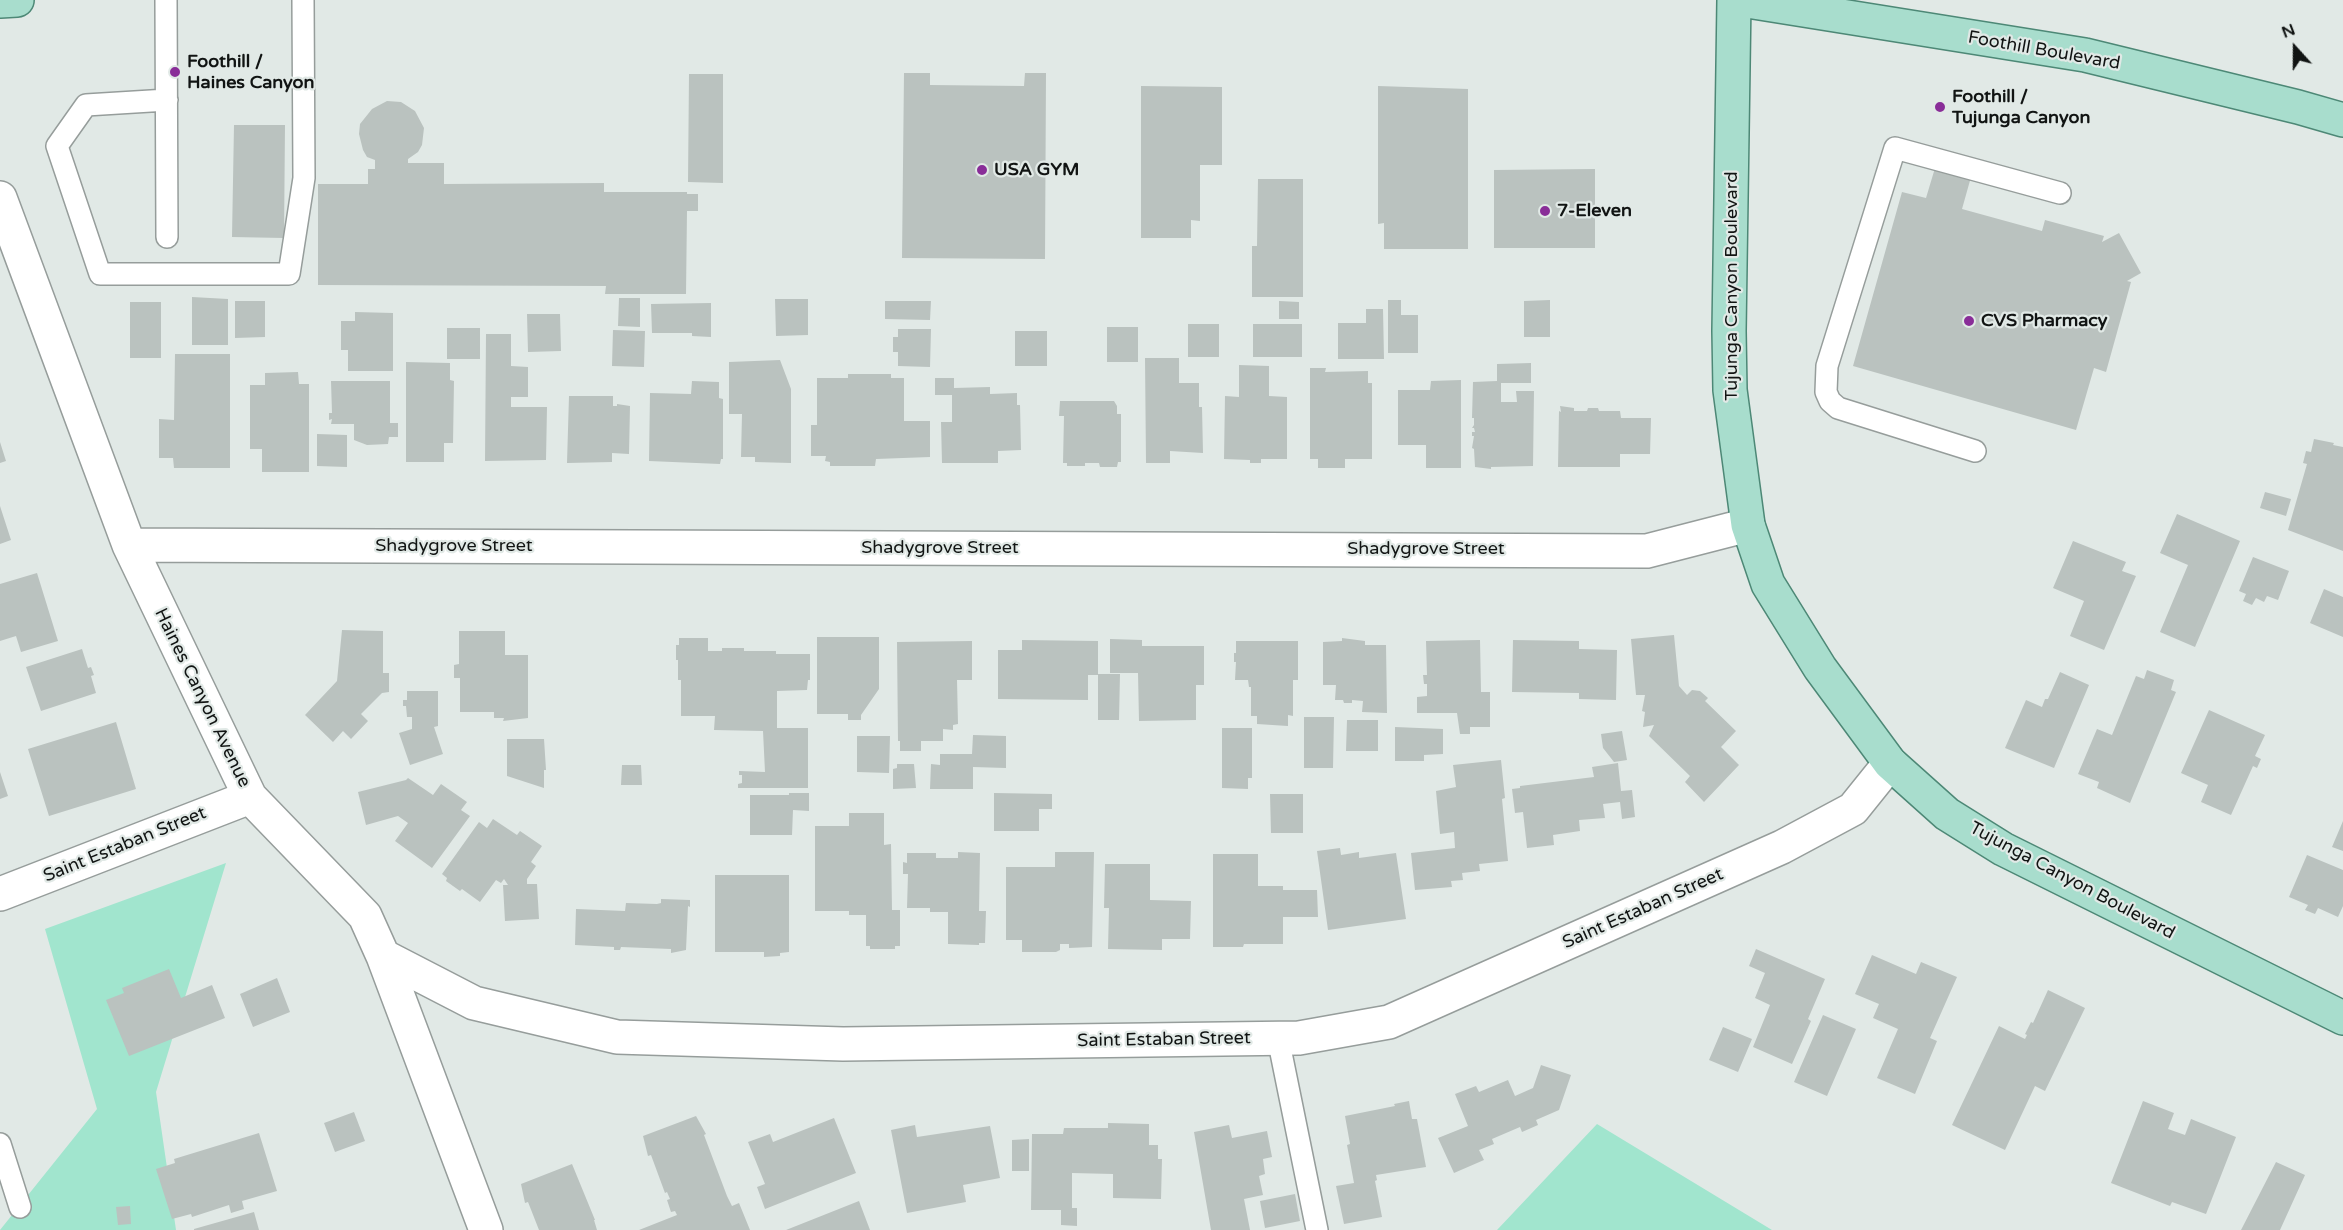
<!DOCTYPE html>
<html>
<head>
<meta charset="utf-8">
<style>
	body { margin:0 }
	#map { position:relative; width:2343px; height:1230px; overflow:hidden; background:#e1e9e6; font-family:"Varela Round",sans-serif }
	canvas { display:block }
	.north { position:absolute; left:2265px; top:18px; width:60px; height:60px; -webkit-text-stroke:4px #e1e9e6; paint-order:stroke; rotate:339deg; font-size:16px; font-weight:700; line-height:24px; text-align:center; color:#111413 }
	.north::after { content:''; display:block; margin:auto; width:21px; height:27px; background:#111413; clip-path:polygon(50% 0,100% 100%,50% 72%,0 100%) }
</style>
</head>
<body>
<div id="map">
<canvas width="2343" height="1230"></canvas>
<div class="north">N</div>
</div>
<script>
const ctx = document.querySelector('canvas').getContext('2d');
ctx.lineJoin = 'round';
function paint(path, color) { ctx.fillStyle = color; ctx.fill(path, 'evenodd'); }
const shape = rows => new Path2D(rows.map(r => 'M' + r).join(''));
function strokePath(path, color, width, dash) { ctx.strokeStyle = color; ctx.lineWidth = width; ctx.lineCap = dash ? 'butt' : 'round'; ctx.setLineDash(dash || []); ctx.stroke(path); }
function write(font, color, halo, rows, align = 'center') {
  ctx.font = font + ' "Varela Round",sans-serif'; ctx.lineWidth = 4.5; ctx.setLineDash([]); ctx.textBaseline = 'middle'; ctx.strokeStyle = halo; ctx.fillStyle = color; for (const [text, x, y, turn = 0] of rows) {
    ctx.save(); ctx.translate(x, y); ctx.rotate((+turn || 0) * Math.PI / 180); ctx.textAlign = isNaN(turn) ? turn : align; if (halo) ctx.strokeText(text, 0, 0); ctx.fillText(text, 0, 0); ctx.restore();
  }
}
paint(shape([
	[226,863,156,1092,176,1230,0,1230,97,1109,45,929],
	[1597,1124,1772,1230,1497,1230]
]), '#a1e5ce');
paint(shape([
	[904,73,930,73,930,85,1024,86,1025,73,1046,73,1045,259,902,258],
	[689,74,723,74,723,183,688,182],
	[1141,86,1222,87,1222,165,1200,165,1200,221,1191,220,1191,238,1141,238],
	[1378,86,1468,89,1468,249,1384,249,1384,223,1378,224],
	[387,101,401,102,415,111,424,128,422,145,418,152,408,159,408,163,444,163,444,184,604,183,604,192,687,192,687,194,698,194,698,211,687,211,686,294,605,294,606,286,318,285,318,184,368,184,368,169,375,169,375,160,367,157,363,150,359,134,360,124,372,109],
	[234,125,285,125,284,238,232,237],
	[1935,168,1971,177,1962,209,2042,231,2045,220,2104,236,2102,242,2119,233,2141,273,2127,281,2131,282,2106,372,2094,368,2076,430,1853,366,1902,192,1926,198],
	[1595,169,1595,248,1494,248,1494,170],
	[1258,179,1303,179,1303,297,1252,297,1252,246,1257,246],
	[192,297,228,299,228,345,192,345],
	[619,298,640,298,640,327,618,326],
	[775,299,808,299,808,335,776,336],
	[1388,300,1401,300,1401,315,1418,315,1418,353,1388,353],
	[1550,300,1550,337,1524,337,1524,301],
	[235,301,265,301,265,337,235,338],
	[885,301,931,301,930,320,885,319],
	[1279,301,1299,302,1299,319,1279,319],
	[130,302,161,302,161,358,130,358],
	[711,303,711,337,692,336,692,333,652,333,651,304],
	[1366,309,1383,309,1384,359,1338,359,1338,323,1366,323],
	[355,312,393,313,393,371,348,371,348,350,341,350,341,321,355,321],
	[527,314,560,314,561,351,528,352],
	[1188,324,1219,324,1219,357,1188,357],
	[1253,324,1302,324,1302,357,1253,357],
	[1107,327,1138,327,1138,362,1107,362],
	[447,328,480,328,480,359,447,359],
	[898,329,931,329,930,367,898,366,898,352,893,352,893,337,898,337],
	[613,330,645,331,644,367,612,366],
	[1015,331,1047,331,1047,366,1015,366],
	[486,334,511,334,511,366,528,367,528,397,511,397,511,407,547,407,546,460,485,461],
	[175,354,230,354,230,468,174,468,173,458,159,458,159,419,174,420],
	[1145,358,1179,358,1179,383,1199,383,1199,407,1202,407,1203,453,1170,451,1170,463,1146,463],
	[780,360,791,389,791,463,755,462,755,457,741,457,742,414,729,414,729,362],
	[406,362,450,363,450,380,454,381,453,443,444,443,444,462,406,462],
	[1531,363,1531,383,1501,383,1501,402,1517,402,1516,391,1534,391,1533,466,1491,467,1491,469,1475,467,1474,449,1472,448,1474,436,1472,436,1472,432,1475,432,1474,428,1472,428,1474,425,1474,418,1472,418,1473,382,1497,381,1497,364],
	[1239,365,1269,366,1269,396,1287,397,1287,459,1261,459,1261,463,1250,463,1250,460,1224,459,1225,396,1239,397],
	[1310,368,1326,368,1325,372,1368,371,1368,383,1372,383,1372,459,1345,459,1345,468,1318,468,1318,459,1310,459],
	[298,372,299,384,309,384,309,472,262,472,262,449,250,449,250,385,265,385,265,373],
	[848,374,891,374,891,378,904,378,904,421,930,421,930,457,876,459,875,466,830,466,830,462,825,461,826,456,811,456,811,425,817,425,817,378,848,378],
	[935,378,954,378,954,388,990,387,990,394,1017,393,1017,405,1020,405,1021,450,998,451,998,463,942,463,941,422,952,422,952,395,935,395],
	[1461,380,1461,468,1426,468,1426,445,1398,445,1398,390,1430,390,1431,381],
	[331,381,390,381,390,423,398,423,398,437,389,437,388,444,367,445,354,440,354,424,331,424,332,419,329,420,329,413,332,413],
	[692,381,719,382,719,398,723,399,723,459,721,459,720,464,649,461,650,393,691,394],
	[569,396,613,396,613,406,617,406,617,404,630,406,629,454,612,453,612,462,567,463],
	[1060,401,1114,401,1117,406,1117,414,1121,414,1121,462,1118,462,1117,467,1100,467,1099,463,1085,463,1085,466,1067,466,1067,463,1063,463,1064,416,1059,416],
	[1560,406,1574,408,1574,411,1587,411,1588,408,1598,408,1599,411,1620,411,1621,418,1651,418,1650,454,1620,454,1620,467,1558,467,1559,411,1561,412],
	[317,434,347,435,347,467,317,466],
	[2314,439,2334,443,2333,445,2343,447,2343,551,2288,530,2307,464,2303,463,2306,451,2311,452],
	[0,442,6,461,0,463],
	[2265,492,2291,499,2286,516,2260,508],
	[0,506,11,540,0,544],
	[2177,514,2240,541,2195,647,2160,632,2188,565,2160,553],
	[2073,541,2126,562,2122,571,2136,576,2104,650,2070,636,2084,601,2053,588],
	[2253,557,2289,571,2278,600,2267,596,2264,602,2256,598,2252,605,2243,601,2246,594,2239,591],
	[37,573,58,641,21,652,16,636,0,641,0,584],
	[2324,589,2343,597,2343,637,2310,623],
	[342,630,383,631,383,673,389,673,389,692,382,693,361,714,368,721,351,739,343,731,333,742,305,715,337,681],
	[459,631,505,631,505,655,528,655,528,718,503,721,504,718,494,718,494,712,460,712,460,678,454,678,454,665,459,664],
	[1674,635,1679,686,1687,695,1692,690,1700,691,1708,698,1705,701,1736,731,1721,747,1739,765,1704,802,1685,782,1690,776,1649,736,1654,725,1643,727,1645,712,1642,711,1645,695,1636,695,1631,639],
	[817,637,879,637,879,689,861,715,861,720,848,720,848,714,817,714],
	[679,638,708,638,708,651,722,651,722,648,744,648,744,651,776,651,776,654,810,654,810,680,808,680,807,690,777,691,777,728,808,728,808,788,738,788,738,784,742,783,742,775,739,775,739,771,765,772,763,731,714,730,715,716,681,716,681,680,678,680,678,660,676,660,676,645,679,645],
	[1342,638,1365,641,1365,645,1386,645,1387,713,1362,712,1363,701,1352,700,1352,703,1344,703,1343,700,1335,700,1336,685,1323,685,1323,642,1342,641],
	[1110,639,1142,640,1142,646,1204,646,1204,685,1196,685,1196,720,1139,721,1138,673,1110,673],
	[1022,640,1098,641,1098,675,1088,675,1088,700,998,699,998,650,1022,650],
	[1480,640,1481,692,1490,692,1490,727,1470,727,1470,734,1460,734,1457,713,1417,713,1417,697,1427,696,1427,684,1424,684,1423,675,1427,675,1426,641],
	[1513,640,1579,641,1579,649,1617,650,1616,700,1579,699,1579,693,1512,692],
	[972,641,972,680,957,680,958,724,953,725,953,730,943,729,943,741,921,741,921,751,900,751,900,741,898,741,897,642],
	[1236,641,1298,641,1298,680,1293,680,1293,716,1288,715,1288,726,1257,724,1257,716,1251,716,1251,687,1249,687,1248,680,1235,680,1236,662,1234,662,1234,653,1236,653],
	[82,649,88,668,91,667,94,675,91,676,96,693,41,711,26,667],
	[2147,670,2174,680,2171,690,2176,692,2130,803,2097,788,2099,782,2078,774,2097,729,2112,735,2136,676,2144,679],
	[2060,672,2089,685,2054,768,2005,748,2026,700,2042,707,2045,699,2048,699],
	[1098,674,1120,674,1119,720,1098,720],
	[407,691,438,691,438,726,434,727,443,754,410,765,399,733,412,729,412,717,407,717,406,706,403,706,403,700,407,700],
	[2209,710,2265,735,2255,756,2261,759,2257,768,2253,766,2231,815,2201,802,2208,785,2181,773],
	[1304,717,1334,717,1333,768,1304,768],
	[1347,720,1378,720,1378,751,1346,751],
	[116,722,136,789,49,816,28,749],
	[1395,727,1443,729,1443,754,1424,755,1424,761,1395,761],
	[1222,728,1252,728,1252,778,1248,778,1248,789,1222,788],
	[1622,731,1627,760,1614,762,1603,748,1601,734],
	[973,735,1006,736,1006,768,973,767,973,789,930,789,931,764,940,765,940,754,972,754],
	[857,736,890,736,889,773,857,772],
	[507,739,544,739,546,770,544,770,544,788,507,776],
	[1501,760,1505,798,1502,799,1508,861,1479,864,1480,871,1462,873,1463,880,1451,881,1452,887,1415,890,1411,853,1455,848,1454,832,1440,834,1436,791,1456,787,1453,765],
	[1618,763,1621,791,1632,790,1635,817,1622,819,1620,802,1603,804,1605,818,1579,820,1580,831,1553,835,1554,845,1527,848,1523,812,1515,813,1512,789,1520,788,1520,786,1594,777,1592,767],
	[897,764,914,764,916,788,893,789,893,769,897,768],
	[622,765,641,765,642,785,621,785],
	[0,772,8,796,0,799],
	[408,778,433,795,441,784,467,802,461,810,470,816,432,868,395,841,408,823,398,816,366,825,358,792,406,780],
	[789,793,809,793,809,811,793,810,792,835,750,835,750,795,789,795],
	[994,793,1052,794,1052,809,1039,809,1039,831,994,831],
	[1270,794,1303,794,1303,833,1271,833],
	[849,813,884,813,884,845,891,844,892,910,900,910,900,946,895,946,895,949,870,949,870,946,866,946,866,915,849,915,849,911,815,911,815,826,849,826],
	[493,819,517,835,520,831,542,846,531,862,536,866,527,879,527,884,537,884,539,919,505,921,503,885,508,885,504,879,501,883,496,880,480,902,462,889,460,891,446,881,447,878,442,874,479,822,487,828],
	[2343,821,2343,851,2332,847],
	[1340,848,1341,855,1359,852,1359,858,1396,853,1406,919,1328,930,1317,851],
	[958,852,980,853,979,911,986,911,985,943,979,943,979,945,948,944,948,912,930,912,930,908,907,908,908,874,903,874,903,862,907,863,907,853,936,853,936,858,958,858],
	[1055,852,1094,852,1092,947,1069,948,1069,944,1060,944,1060,950,1056,952,1022,952,1022,940,1006,940,1006,867,1055,867],
	[1213,854,1258,854,1258,886,1283,886,1283,890,1317,890,1318,917,1283,917,1283,944,1244,944,1243,947,1213,947],
	[2307,855,2343,870,2343,906,2338,917,2318,908,2315,914,2305,910,2308,905,2289,897],
	[1105,864,1150,864,1150,900,1191,901,1190,939,1162,939,1162,950,1108,949,1109,908,1104,908],
	[715,875,789,875,789,952,780,953,780,956,764,957,764,952,715,952],
	[661,899,690,900,690,907,688,906,686,950,671,953,671,949,621,947,620,950,614,950,614,947,575,945,576,909,625,911,626,903,657,904,661,903],
	[1756,949,1825,979,1808,1019,1811,1021,1792,1064,1753,1047,1770,1005,1755,998,1765,973,1749,966],
	[1872,955,1916,974,1921,962,1957,977,1930,1038,1937,1041,1915,1094,1877,1078,1898,1029,1873,1018,1879,1004,1855,994],
	[169,969,181,998,212,985,225,1018,129,1056,106,1000,124,993,122,988],
	[277,978,290,1012,253,1027,240,994],
	[2048,990,2085,1008,2045,1091,2035,1086,2005,1150,1952,1125,1999,1026,2025,1039,2027,1035,2025,1034,2031,1022,2033,1023],
	[1823,1015,1856,1029,1827,1096,1794,1082],
	[1723,1027,1752,1039,1738,1072,1709,1060],
	[1541,1065,1571,1075,1559,1110,1536,1120,1538,1125,1522,1132,1520,1127,1492,1139,1494,1144,1479,1150,1484,1160,1454,1173,1438,1138,1468,1126,1455,1094,1476,1086,1479,1092,1508,1080,1515,1096,1533,1088],
	[1409,1101,1412,1119,1417,1119,1426,1167,1376,1175,1377,1180,1375,1181,1382,1217,1344,1224,1336,1186,1354,1183,1347,1145,1350,1144,1345,1116,1395,1106,1394,1104],
	[2143,1101,2174,1113,2168,1129,2185,1135,2191,1119,2236,1137,2206,1214,2172,1202,2170,1206,2111,1183],
	[354,1112,365,1141,335,1152,324,1123],
	[696,1116,706,1134,704,1135,727,1196,732,1206,739,1203,750,1230,639,1230,677,1215,675,1211,671,1212,667,1200,670,1199,667,1192,665,1193,651,1155,648,1156,643,1136],
	[834,1118,856,1173,765,1209,757,1187,765,1184,748,1142,770,1134,773,1142],
	[1108,1123,1149,1124,1149,1145,1158,1145,1158,1159,1162,1159,1161,1199,1113,1198,1113,1174,1072,1173,1072,1208,1077,1208,1077,1226,1061,1225,1061,1210,1031,1210,1032,1134,1063,1134,1064,1128,1108,1128],
	[915,1125,917,1137,990,1126,1000,1178,963,1185,966,1202,907,1213,891,1130],
	[1229,1125,1232,1138,1267,1131,1272,1157,1263,1159,1265,1174,1259,1176,1263,1195,1244,1199,1250,1230,1211,1230,1194,1132],
	[259,1133,277,1191,242,1201,244,1209,231,1213,229,1205,192,1217,191,1214,172,1219,156,1169,175,1163,174,1159],
	[1029,1139,1029,1171,1012,1171,1012,1140],
	[2276,1162,2305,1175,2280,1230,2241,1230],
	[572,1164,595,1220,594,1220,597,1230,539,1230,528,1202,525,1203,521,1184],
	[1295,1194,1300,1221,1265,1228,1260,1201],
	[859,1201,870,1230,786,1230],
	[130,1206,131,1224,118,1225,116,1207],
	[254,1212,259,1230,194,1230,194,1229]
]), '#bac2bf');
const service = shape([
	[166,0,167,237],
	[167,100,86,105,57,146,100,274,289,274,304,178,303,0],
	[1975,451,1838,408,1830,401,1826,392,1827,366,1895,148,2060,193],
	[1278,1038,1317,1230],
	[0,1144,20,1207]
]);
const minor = shape([
	[0,198,129,545,250,797,365,916,383,956,486,1230],
	[129,545,1647,551,1748,525],
	[0,894,250,797],
	[383,956,474,1003,617,1037,843,1044,1299,1038,1389,1022,1782,847,1853,809,1890,763]
]);
const primary = shape([
	[1734,0,1729,331,1730,390,1748,525,1768,584,1820,668,1890,763,1947,814,2003,849,2343,1018],
	[1741,0,2085,55,2298,107,2343,120],
	[0,1,17,0]
]);
strokePath(service, '#969d9b', 24);
strokePath(minor, '#969d9b', 36);
strokePath(primary, '#4d8876', 36);
strokePath(service, '#fff', 21);
strokePath(minor, '#fff', 33);
strokePath(primary, '#a8ddcd', 33);
for (const [x, y, r, color] of [
	[175,72,6,"#892d98"],
	[1940,107,6,"#892d98"],
	[982,170,6,"#892d98"],
	[1545,211,6,"#892d98"],
	[1969,321,6,"#892d98"]
]) { const dot = new Path2D(); dot.arc(x, y, r, 0, 2 * Math.PI); ctx.fillStyle = color; ctx.fill(dot); strokePath(dot, '#e1e9e6', 2); }
write('18px', '#111413', '#e1e9e6', [
	["Foothill Boulevard",2044,51,10],
	["Tujunga Canyon Boulevard",1732,286,-90],
	["Shadygrove Street",454,546],
	["Shadygrove Street",940,548],
	["Shadygrove Street",1426,549],
	["Haines Canyon Avenue",202,698,64],
	["Saint Estaban Street",125,845,-22],
	["Tujunga Canyon Boulevard",2072,881,28],
	["Saint Estaban Street",1643,909,-24],
	["Saint Estaban Street",1164,1040,-1]
]);
write('bold 18px', '#111413', '#e1e9e6', [
	["Foothill /",187,62],
	["Haines Canyon",187,83],
	["Foothill /",1952,97],
	["Tujunga Canyon",1952,118],
	["USA GYM",994,170],
	["7-Eleven",1557,211],
	["CVS Pharmacy",1981,321]
], 'left');
</script>
</body>
</html>
